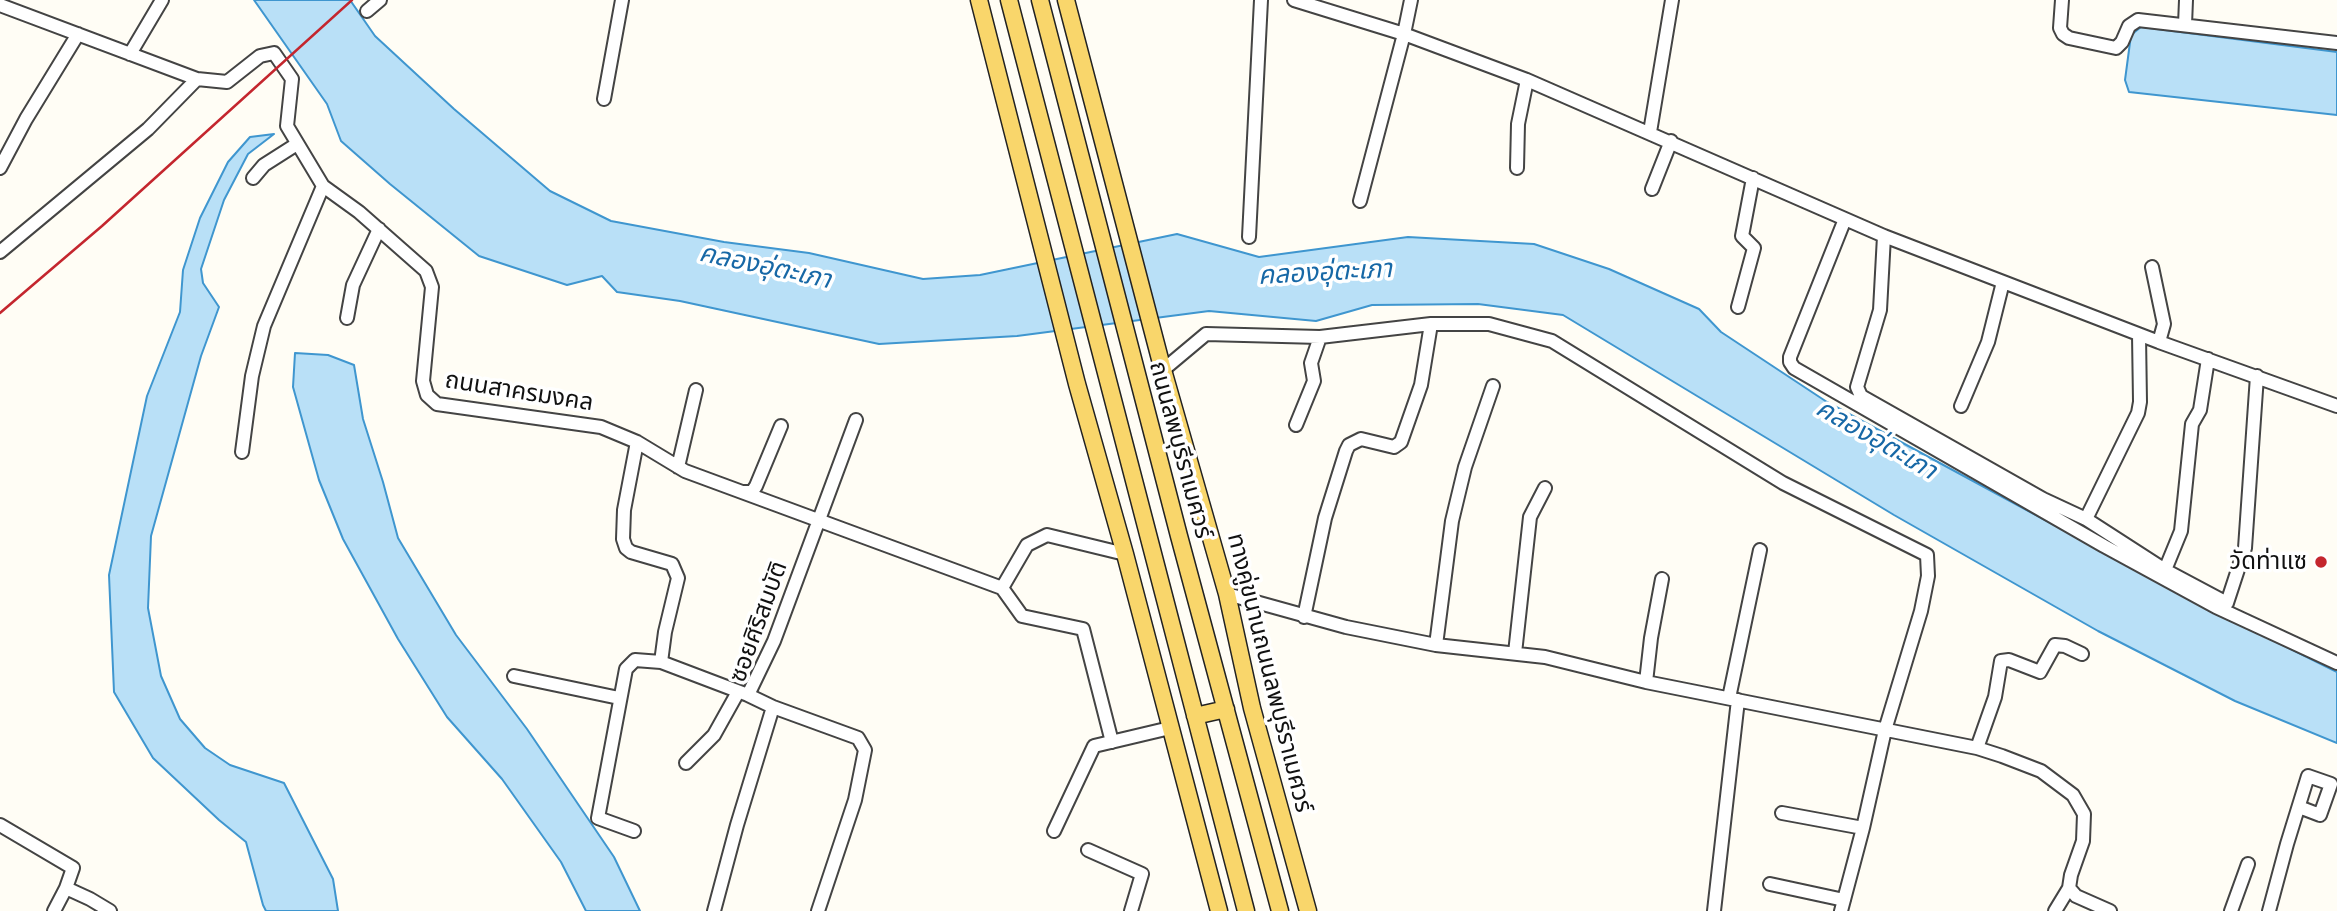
<!DOCTYPE html>
<html>
<head>
<meta charset="utf-8">
<style>
	body { margin:0 }
	canvas { display:block; background:#fffdf5 }
</style>
</head>
<body>
<canvas width="2337" height="911"></canvas>
<script>
const ctx = document.querySelector('canvas').getContext('2d');
ctx.lineJoin = 'round';
function paint(path, color) { ctx.fillStyle = color; ctx.fill(path, 'evenodd'); }
const shape = rows => new Path2D(rows.map(r => 'M' + r).join(''));
function strokePath(path, color, width, dash) { ctx.strokeStyle = color; ctx.lineWidth = width; ctx.lineCap = dash ? 'butt' : 'round'; ctx.setLineDash(dash || []); ctx.stroke(path); }
function write(font, color, halo, rows, align = 'center') {
  ctx.font = font + ' "Noto Serif","Noto Sans Thai",serif'; ctx.lineWidth = 7; ctx.setLineDash([]); ctx.textBaseline = 'middle'; ctx.strokeStyle = halo; ctx.fillStyle = color; for (const [text, x, y, turn = 0] of rows) {
    ctx.save(); ctx.translate(x, y); ctx.rotate((+turn || 0) * Math.PI / 180); ctx.textAlign = isNaN(turn) ? turn : align; if (halo) ctx.strokeText(text, 0, 0); ctx.fillText(text, 0, 0); ctx.restore();
  }
}
const water = shape([
	[254,0,350,0,375,36,454,109,550,191,611,221,724,242,809,253,923,279,980,275,1177,234,1259,257,1408,237,1534,244,1609,269,1699,309,1721,332,1827,402,2204,606,2337,672,2337,743,2235,701,2098,631,1894,515,1563,315,1478,304,1372,305,1316,321,1209,311,1017,336,879,344,680,301,617,292,602,276,567,285,479,256,390,184,341,141,327,104,254,0],
	[2141,27,2337,52,2337,115,2129,92,2125,80,2131,35,2141,27],
	[274,134,248,154,224,200,201,269,203,283,219,307,201,356,151,536,148,608,161,676,180,719,205,748,230,765,284,783,333,879,338,911,266,911,263,905,246,842,219,820,153,758,114,692,109,575,147,396,180,312,183,270,200,218,228,162,250,137,274,134],
	[295,353,328,355,354,365,363,419,383,482,398,538,456,635,527,729,614,857,640,911,586,911,561,862,502,779,447,717,398,639,343,539,319,480,293,387,295,353]
]);
paint(water, '#b9e0f7');
strokePath(water, '#3f96cf', 2);
const minor = shape([
	[1294,0,1404,34,1527,80,1884,236,2159,342,2337,406],
	[2062,0,2060,28,2063,34,2069,38,2116,48,2122,42,2129,26,2138,20,2337,43],
	[0,5,197,79,227,82,260,56,274,53,292,79,287,126,323,186,359,212,426,271,432,287,423,381,427,395,437,404,601,427,637,442,685,471,1002,588,1027,545,1047,535,1125,554],
	[367,11,380,0],
	[2185,25,2186,0],
	[130,54,162,0],
	[604,99,622,0],
	[1650,132,1672,0],
	[0,168,26,119,78,34],
	[1517,168,1518,124,1527,80],
	[253,178,264,165,297,144],
	[1652,189,1671,141],
	[1360,201,1404,34,1411,0],
	[1845,219,1790,357,1790,362,1794,368,2104,546,2216,607,2337,663],
	[1884,236,1880,310,1857,387,1861,396,2043,499,2086,519,2165,570,2227,603,2245,548,2257,376],
	[1249,237,1261,0],
	[0,252,148,129,197,79],
	[2152,267,2164,324,2159,342],
	[1738,307,1754,248,1742,236,1753,178],
	[347,318,353,285,379,229],
	[1163,370,1206,334,1320,337,1431,324,1489,324,1552,341,1783,483,1927,555,1928,576,1921,611,1885,730,1863,828,1841,911],
	[1961,406,1988,342,2003,282],
	[1296,425,1314,381,1311,363,1320,337],
	[637,442,624,510,623,539,626,548,631,552,672,564,678,578,665,632,661,662],
	[242,452,252,376,264,326,323,186],
	[678,467,696,390],
	[743,492,752,492,756,486,781,426],
	[2086,519,2138,413,2140,402,2139,335],
	[2165,570,2181,531,2192,424,2200,410,2208,359],
	[1002,588,1022,616,1083,629,1112,742],
	[1227,594,1346,627,1436,645,1545,657,1646,682,1977,748,2002,756,2041,771,2073,795,2084,814,2083,841,2071,875,2069,888,2076,896,2110,911],
	[1304,617,1325,518,1346,451,1349,445,1361,439,1394,447,1401,442,1421,385,1431,324],
	[1436,645,1452,521,1465,467,1493,386],
	[1515,653,1530,517,1545,488],
	[514,676,619,698],
	[1646,682,1651,638,1662,579],
	[1729,698,1760,550],
	[1977,748,1995,697,2001,661,2009,660,2040,672,2055,645,2065,646,2082,654],
	[686,763,714,735,738,692],
	[1782,813,1863,828],
	[0,825,73,868,66,888,54,911],
	[634,831,598,818,626,669,635,660,661,662,748,695],
	[1054,831,1094,746,1170,728],
	[1088,850,1142,874,1131,911],
	[1770,884,1844,900],
	[66,888,90,899,110,911],
	[714,911,737,825,773,707],
	[818,911,855,800,865,750,858,738,773,707,748,695,774,641,856,420],
	[1714,911,1738,700],
	[2055,911,2069,888],
	[2231,911,2248,864],
	[2269,911,2287,844,2308,776,2331,784,2320,815,2299,807]
]);
const major = shape([
	[979,0,1077,384,1125,554,1219,911],
	[1009,0,1246,911],
	[1040,0,1179,536,1280,911],
	[1066,0,1161,363,1227,594,1252,708,1308,911],
	[1195,716,1226,709]
]);
strokePath(minor, '#444', 16);
strokePath(major, '#222', 19);
strokePath(minor, '#fff', 12);
strokePath(major, '#f9d66b', 16);
strokePath(shape([
	[0,313,102,226,352,0]
]), '#c4262e', 2.5);
for (const [x, y, r, color] of [
	[2321,562,7,"#c4262e"]
]) { const dot = new Path2D(); dot.arc(x, y, r, 0, 2 * Math.PI); ctx.fillStyle = color; ctx.fill(dot); strokePath(dot, '#fff', 2.5); }
write('24px', '#111', '#fff', [
	["ถนนสาครมงคล",519,392,9],
	["ถนนลพบุรีราเมศวร์",1180,450,75],
	["ซอยศิริสมบัติ",759,622,-70],
	["ทางคู่ขนานถนนลพบุรีราเมศวร์",1269,673,76]
]);
write('24px', '#111', '#fff', [
	["วัดท่าแซ",2307,562]
], 'right');
write('italic 26px', '#1768a6', '#fff', [
	["คลองอุ่ตะเภา",765,267,12],
	["คลองอุ่ตะเภา",1325,273,-3],
	["คลองอุ่ตะเภา",1876,440,30]
]);
</script>
</body>
</html>
